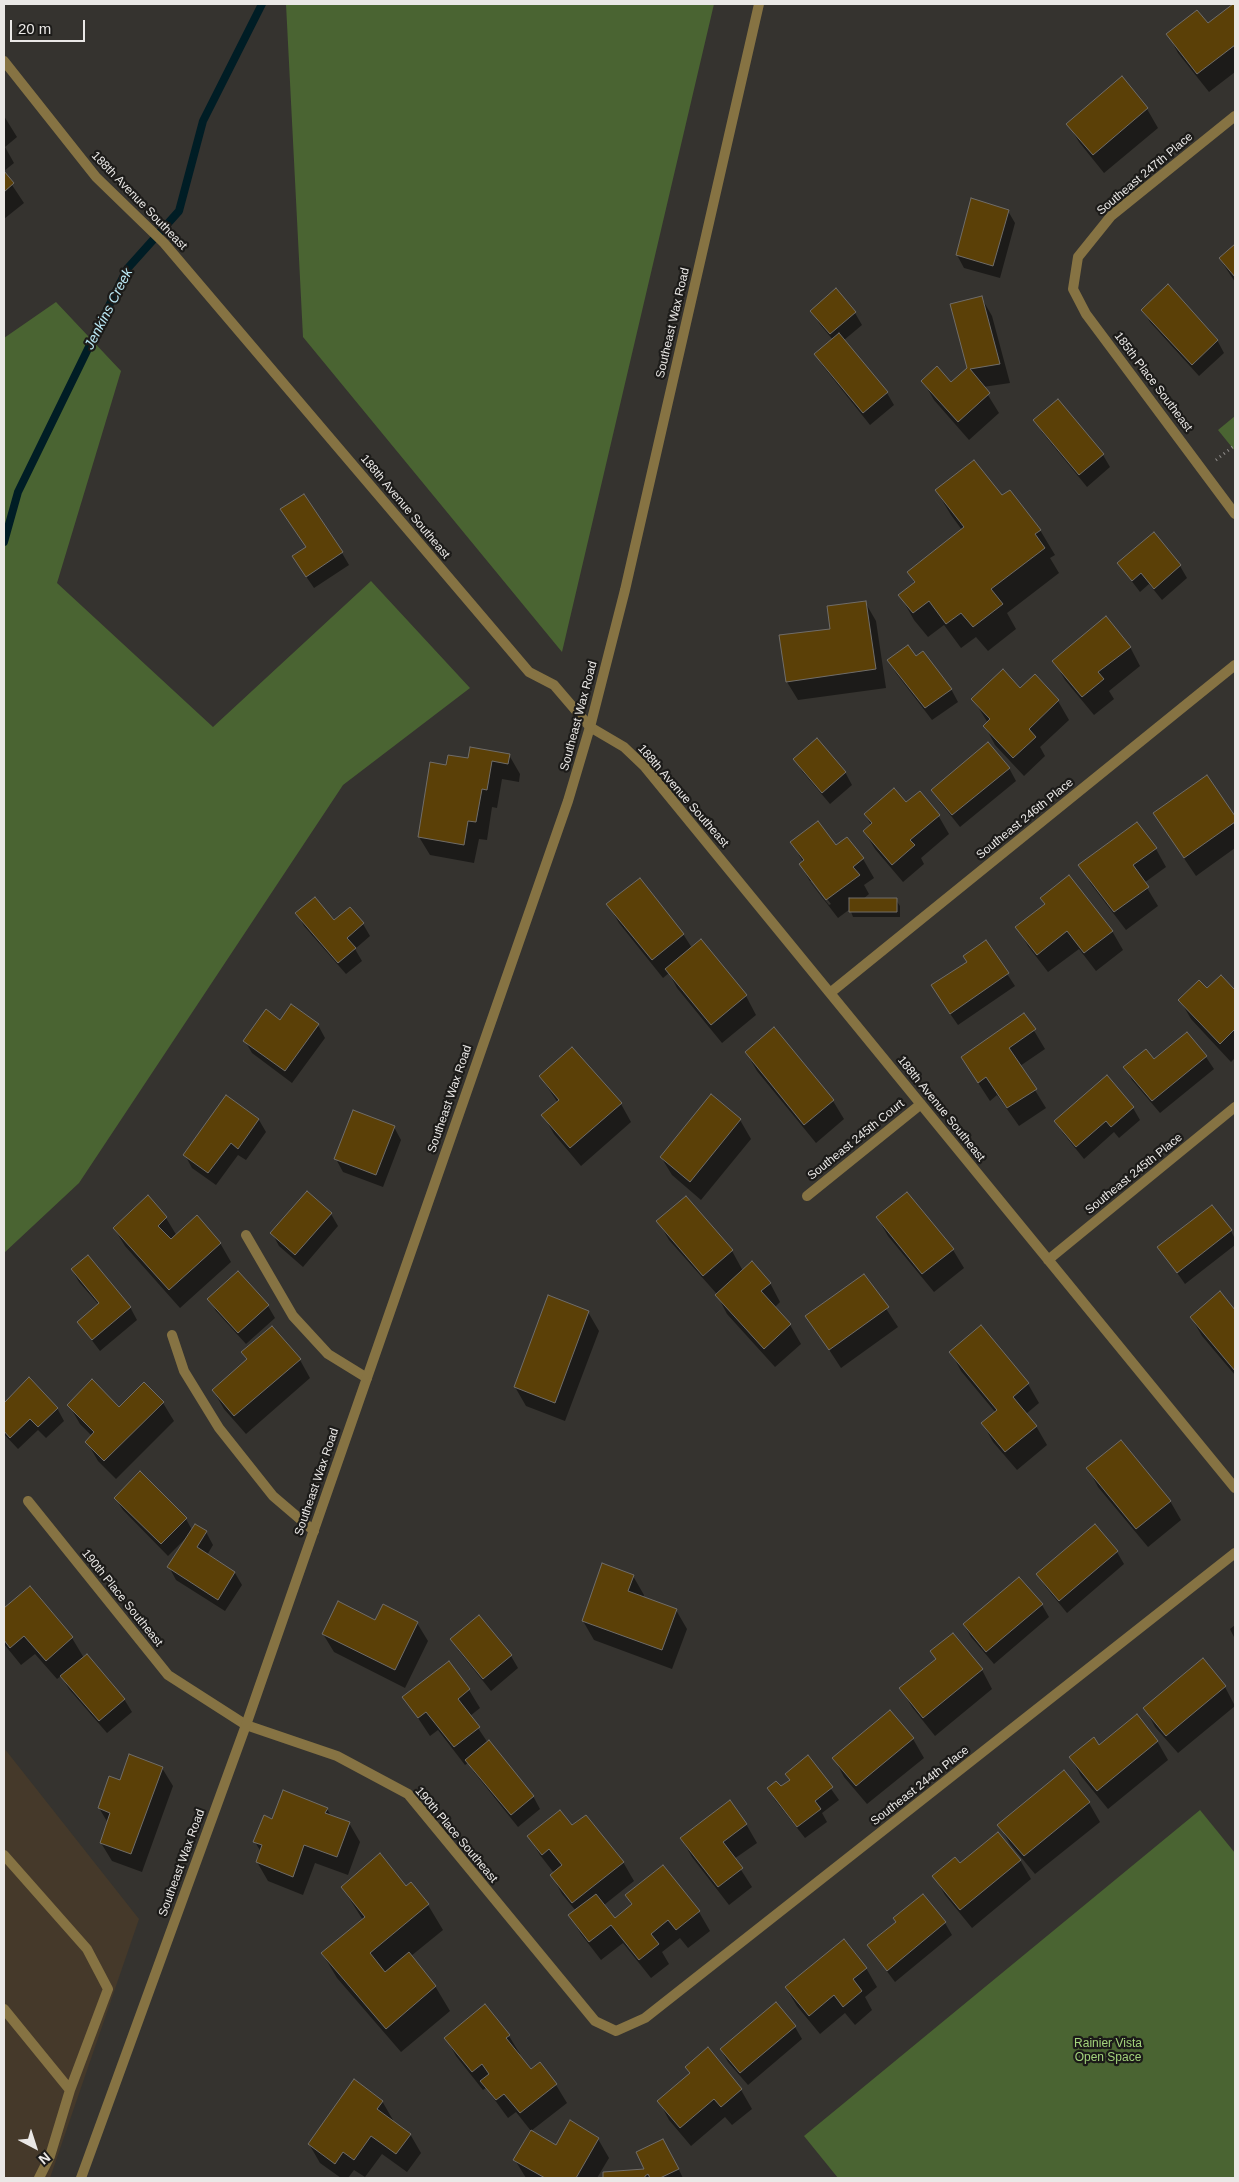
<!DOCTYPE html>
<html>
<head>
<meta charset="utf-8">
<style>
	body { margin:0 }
	#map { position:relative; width:1239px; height:2182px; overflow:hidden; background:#35332f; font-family:Helvetica,sans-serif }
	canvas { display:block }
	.frame { position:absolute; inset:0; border:5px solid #eae8e6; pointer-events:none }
	.north { position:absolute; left:10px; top:2122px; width:50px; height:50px; -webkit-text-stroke:4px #1c1b19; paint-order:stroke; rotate:140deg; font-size:14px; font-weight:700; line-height:20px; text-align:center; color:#eae8e6 }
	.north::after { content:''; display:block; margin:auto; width:18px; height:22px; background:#eae8e6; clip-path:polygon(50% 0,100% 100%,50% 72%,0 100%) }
	.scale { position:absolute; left:10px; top:20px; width:75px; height:22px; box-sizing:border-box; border:2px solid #eae8e6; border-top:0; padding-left:6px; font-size:15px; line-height:18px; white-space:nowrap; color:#eae8e6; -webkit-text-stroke:4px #1c1b19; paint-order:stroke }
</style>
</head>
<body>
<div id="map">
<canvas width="1239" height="2182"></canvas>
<div class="frame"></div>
<div class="north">N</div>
<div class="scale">20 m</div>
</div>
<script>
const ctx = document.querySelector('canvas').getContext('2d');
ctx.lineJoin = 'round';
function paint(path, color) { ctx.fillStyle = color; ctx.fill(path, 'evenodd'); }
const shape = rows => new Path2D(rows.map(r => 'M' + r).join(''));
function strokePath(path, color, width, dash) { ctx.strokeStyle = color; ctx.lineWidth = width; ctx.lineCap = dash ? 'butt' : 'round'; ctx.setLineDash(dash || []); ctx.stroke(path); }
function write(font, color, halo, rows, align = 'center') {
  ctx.font = font + ' Helvetica,sans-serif'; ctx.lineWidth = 4.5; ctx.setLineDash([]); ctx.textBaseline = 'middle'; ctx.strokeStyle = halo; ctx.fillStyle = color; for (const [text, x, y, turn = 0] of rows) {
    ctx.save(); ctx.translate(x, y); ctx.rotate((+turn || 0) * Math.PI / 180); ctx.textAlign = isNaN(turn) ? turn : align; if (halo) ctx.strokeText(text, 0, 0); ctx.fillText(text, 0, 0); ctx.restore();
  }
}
paint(shape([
	[4,1748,139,1919,50,2178,4,2178]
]), '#45392a');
paint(shape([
	[286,4,714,4,562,652,303,337],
	[56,302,121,371,57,583,213,727,371,581,470,688,343,785,79,1183,4,1253,4,338],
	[1235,416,1235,451,1218,430],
	[1200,1810,1235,1853,1235,2178,838,2178,804,2136]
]), '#4a6432');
paint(shape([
	[1235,4,1235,72,1209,92,1178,53,1168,34,1207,25],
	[1147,109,1158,128,1104,173,1079,142,1068,124],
	[4,116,17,137,5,147,14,163,4,171],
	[4,173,24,203,4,219],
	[1008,211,1015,223,1000,278,964,268,957,255],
	[1235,245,1235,282,1220,259],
	[981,297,992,316,1010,383,983,387,999,413,969,440,934,400,923,381,951,384,968,368],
	[1143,310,1217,340,1224,353,1199,376,1150,322],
	[812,311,855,313,862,325,844,340,887,393,894,405,870,425,823,366,815,354,833,340,819,323],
	[1035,420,1103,455,1110,467,1087,487,1042,432],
	[936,490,1002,497,1010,491,1040,530,1055,555,1050,558,1059,573,1007,613,1016,629,988,651,976,637,961,648,944,625,928,637,914,620,900,595,915,584,908,572,962,530,951,515],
	[1153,534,1180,566,1187,578,1162,600,1149,584,1140,592,1118,563],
	[342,553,349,565,314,588,301,569],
	[865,602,876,621,886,688,798,700,787,682,832,630],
	[1130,647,1140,666,1109,691,1114,699,1094,715,1065,680,1054,661],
	[888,660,951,689,958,702,932,720,896,673],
	[1035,676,1058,701,1069,720,1040,747,1045,756,1024,776,995,745,985,726,988,723,973,699,1020,690],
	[509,755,520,774,519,782,502,779,497,808,492,807,487,840,479,839,474,863,430,855,419,837,447,766,469,760],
	[795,759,845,772,852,785,830,804,802,771],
	[1009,768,1016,781,960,827,940,802,933,790],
	[1207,777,1235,818,1235,848,1196,876,1154,814],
	[906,804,938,815,949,834,921,858,924,864,903,882,875,849,864,831,871,825,865,814],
	[847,839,863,859,874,878,864,885,869,894,862,900,896,900,900,906,900,917,853,917,850,909,838,918,811,883,800,864,803,862,792,842,836,847],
	[810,881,813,881,831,904,829,905],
	[1156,849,1166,867,1144,883,1158,906,1126,930,1091,884,1080,865],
	[1041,898,1112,931,1123,950,1096,971,1079,949,1048,972,1028,946,1017,927,1045,905],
	[608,904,683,934,692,948,746,996,756,1015,722,1043,677,988,669,973,663,978,619,923],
	[297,913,334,922,363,924,370,936,355,949,362,961,346,974,304,926],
	[986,942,1015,986,958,1025,939,998],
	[1235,989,1235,1058,1231,1062,1191,1019,1180,1000],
	[292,1006,318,1025,325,1038,292,1083,252,1053,245,1041,280,1021],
	[1024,1014,1045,1049,1020,1066,1046,1108,1019,1126,997,1095,990,1101,962,1058],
	[774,1029,833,1101,844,1119,816,1143,757,1071,746,1052],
	[1187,1034,1206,1057,1214,1069,1160,1113,1132,1080,1125,1067,1154,1061],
	[540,1076,621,1104,631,1122,581,1166,554,1134,543,1115,558,1103],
	[711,1096,740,1120,751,1139,701,1200,672,1175,661,1157],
	[226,1097,259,1120,266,1132,246,1160,238,1155,216,1185,192,1168,185,1155],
	[1133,1108,1140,1120,1119,1138,1114,1132,1084,1159,1063,1133,1055,1121],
	[394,1127,401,1140,383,1187,343,1172,336,1159],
	[147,1197,166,1218,177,1236,220,1243,231,1262,180,1308,125,1246,114,1228],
	[686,1197,732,1251,743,1271,770,1283,780,1302,774,1308,790,1325,801,1344,775,1367,727,1314,716,1293,669,1240,658,1221],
	[331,1214,338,1226,303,1267,279,1246,272,1233],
	[877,1217,953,1250,964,1268,934,1292,888,1236],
	[1231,1231,1235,1239,1235,1245,1185,1284,1159,1247],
	[72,1270,130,1307,137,1320,100,1351,78,1322,99,1305,79,1282],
	[864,1275,898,1327,841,1368,807,1316],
	[1220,1293,1235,1312,1235,1375,1202,1336,1191,1317],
	[209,1299,268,1306,275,1318,246,1344,216,1311],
	[588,1312,599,1331,565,1421,526,1406,515,1387],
	[981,1327,1028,1384,1039,1403,1026,1414,1036,1426,1047,1445,1017,1470,993,1442,983,1424,996,1413,961,1371,951,1352],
	[243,1352,300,1360,310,1378,246,1434,224,1409,213,1390,248,1361],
	[29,1379,57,1408,64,1421,46,1438,38,1430,18,1449,4,1434,4,1404],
	[163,1403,174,1421,116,1479,98,1461,87,1442,92,1436,80,1424,69,1405,119,1408],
	[1088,1468,1170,1501,1181,1520,1148,1547,1098,1487],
	[140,1473,186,1519,192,1530,206,1532,213,1545,207,1555,235,1573,242,1585,225,1611,176,1580,169,1567,185,1539,168,1556,123,1510,115,1498],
	[1095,1526,1117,1552,1124,1564,1067,1613,1045,1586,1038,1574],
	[633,1576,644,1595,643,1598,676,1610,687,1629,672,1669,594,1640,583,1621],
	[30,1588,72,1638,84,1658,124,1699,132,1712,107,1733,69,1689,61,1676,57,1679,35,1654,21,1665,4,1644,4,1610],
	[1042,1605,1049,1617,994,1664,971,1637,964,1625],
	[479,1616,511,1656,518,1668,491,1691,459,1651,451,1639],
	[376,1621,417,1623,428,1641,405,1688,334,1652,323,1634],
	[1235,1625,1235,1639,1230,1629],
	[1203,1660,1225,1687,1235,1706,1178,1753,1155,1727,1145,1708],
	[449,1663,469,1690,480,1708,470,1716,488,1743,533,1796,540,1809,518,1827,474,1772,468,1763,465,1765,438,1730,430,1736,404,1697],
	[982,1670,992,1689,935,1736,912,1707,901,1689],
	[890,1712,913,1739,924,1758,867,1804,844,1777,834,1758],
	[1157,1741,1168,1760,1108,1809,1081,1776,1071,1758,1099,1746],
	[808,1757,839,1800,822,1813,827,1822,805,1838,775,1800,768,1788,780,1788,791,1781],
	[162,1768,173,1786,142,1872,112,1861,101,1843,108,1823,99,1808,121,1782],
	[1064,1772,1089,1803,1100,1822,1035,1874,1010,1844,999,1825],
	[327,1809,331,1816,349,1823,360,1842,348,1875,315,1863,303,1895,268,1881,257,1862,261,1852,255,1842,273,1820],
	[746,1824,757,1843,734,1859,752,1887,729,1905,692,1857,681,1838],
	[572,1827,623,1862,634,1881,604,1905,615,1919,632,1906,626,1895,663,1866,699,1912,710,1931,688,1948,680,1938,662,1952,669,1964,651,1978,623,1943,601,1960,581,1934,570,1916,576,1911,562,1894,552,1876,554,1873,540,1855,529,1837],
	[1020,1860,1031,1879,972,1928,945,1895,934,1876,960,1865],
	[411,1883,428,1905,443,1930,411,1956,435,1986,450,2011,401,2052,337,1978,322,1953,363,1920,342,1887,406,1888],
	[945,1923,952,1935,895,1982,868,1946],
	[866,1968,877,1987,865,1997,872,2010,855,2025,845,2013,820,2034,797,2006,786,1988],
	[485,2006,509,2036,520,2054,518,2055,531,2071,556,2085,567,2103,531,2131,556,2147,598,2139,609,2158,597,2178,526,2178,515,2160,531,2131,516,2112,508,2118,486,2088,483,2090,456,2056,446,2038],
	[795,2027,802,2039,748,2085,728,2062,721,2050],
	[708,2049,741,2090,752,2109,732,2125,725,2117,691,2146,669,2120,659,2101,690,2074,686,2067],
	[382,2101,393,2120,392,2122,410,2134,421,2153,407,2172,382,2154,365,2177,354,2170,348,2178,341,2178,320,2163,309,2144],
	[670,2152,683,2178,605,2178,604,2173,646,2170]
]), '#0007');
strokePath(shape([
	[4,542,18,492,127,269,179,211,203,121,262,4]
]), '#001d25', 8);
const building = shape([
	[1233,4,1235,4,1235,45,1197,74,1166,34,1197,10,1208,23,1233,4],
	[1122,76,1148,108,1093,155,1066,124,1122,76],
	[4,171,14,183,4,192,4,171],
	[971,198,1009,210,993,266,956,255,971,198],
	[1235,244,1235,277,1219,258,1235,244],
	[1168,284,1218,340,1192,365,1141,310,1168,284],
	[836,288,856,312,830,334,810,311,836,288],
	[982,296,1000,364,970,369,990,393,958,422,921,381,937,366,951,382,967,368,950,304,982,296],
	[839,333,888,392,863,413,814,354,839,333],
	[1058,399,1104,454,1079,475,1033,420,1058,399],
	[974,460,1002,495,1010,490,1041,530,1035,534,1045,548,991,589,1003,604,973,627,961,613,946,624,929,601,913,613,898,595,915,582,907,572,964,527,935,490,974,460],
	[304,494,343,552,306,577,292,556,306,547,280,509,304,494],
	[1154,532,1181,565,1154,589,1141,573,1132,581,1117,563,1154,532],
	[866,601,876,669,786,682,779,635,830,629,827,606,866,601],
	[1106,616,1131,647,1098,672,1104,679,1082,697,1052,661,1106,616],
	[908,645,916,656,923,651,952,689,925,708,887,660,908,645],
	[1003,669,1020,688,1035,674,1059,700,1029,729,1036,737,1013,758,983,726,990,719,971,699,1003,669],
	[817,738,846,772,822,793,793,759,817,738],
	[988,742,1010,768,952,815,931,790,988,742],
	[470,747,510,754,508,764,492,761,487,790,482,789,476,822,468,821,464,845,418,837,430,762,446,765,448,755,468,758,470,747],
	[1207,775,1235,816,1235,822,1184,858,1153,813,1207,775],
	[894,788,906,802,920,791,940,815,910,840,915,845,892,865,863,831,872,823,864,814,894,788],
	[818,821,836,845,847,837,864,858,853,867,860,875,826,900,799,864,804,860,790,842,818,821],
	[1137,822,1157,848,1133,865,1149,887,1114,912,1078,865,1137,822],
	[1069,875,1113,931,1084,953,1067,931,1037,955,1015,927,1045,904,1040,898,1069,875],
	[640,878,684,934,652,960,606,904,640,878],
	[315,897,334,920,350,907,364,923,347,938,356,948,338,963,295,913,315,897],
	[849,898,897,898,897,912,849,912,849,898],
	[701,939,747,995,711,1025,665,969,701,939],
	[986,940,1009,973,950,1014,931,985,967,962,963,956,986,940],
	[1221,975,1234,989,1235,987,1235,1029,1220,1044,1178,1000,1199,980,1207,988,1221,975],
	[291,1004,319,1024,285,1071,243,1041,266,1009,280,1020,291,1004],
	[1024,1013,1036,1029,1009,1048,1037,1089,1007,1108,986,1077,978,1083,961,1057,1024,1013],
	[774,1027,834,1100,804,1125,745,1052,774,1027],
	[1187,1032,1207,1056,1152,1101,1123,1067,1146,1049,1154,1059,1187,1032],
	[572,1047,622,1103,570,1148,541,1115,559,1100,539,1076,572,1047],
	[1107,1075,1134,1107,1111,1127,1106,1121,1076,1147,1054,1121,1107,1075],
	[711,1094,741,1119,690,1182,660,1157,711,1094],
	[226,1095,259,1119,238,1149,231,1143,208,1173,183,1155,226,1095],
	[353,1110,395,1126,376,1175,334,1159,353,1110],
	[307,1191,332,1213,295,1255,270,1233,307,1191],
	[907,1192,954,1249,922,1274,876,1217,907,1192],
	[148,1195,167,1217,158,1226,171,1239,197,1215,221,1243,169,1290,113,1228,148,1195],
	[686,1196,733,1250,703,1276,656,1221,686,1196],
	[1212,1205,1232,1230,1177,1273,1157,1247,1212,1205],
	[88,1255,131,1307,92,1340,77,1322,99,1303,71,1269,88,1255],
	[752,1261,771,1283,761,1291,791,1324,764,1349,715,1295,752,1261],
	[238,1271,269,1305,238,1333,207,1299,238,1271],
	[864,1274,889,1307,829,1350,805,1316,864,1274],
	[1220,1291,1235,1310,1235,1371,1190,1317,1220,1291],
	[548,1295,589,1311,555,1403,514,1387,548,1295],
	[981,1325,1029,1383,1013,1397,1037,1426,1005,1452,981,1423,997,1410,949,1352,981,1325],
	[272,1326,301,1359,234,1416,212,1390,247,1359,241,1352,272,1326],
	[29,1377,58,1408,38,1427,30,1419,10,1438,4,1431,4,1403,29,1377],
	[92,1379,119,1407,144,1382,164,1402,104,1461,85,1442,94,1432,67,1405,92,1379],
	[1121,1440,1171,1501,1136,1529,1086,1468,1121,1440],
	[140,1471,187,1518,161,1544,114,1498,140,1471],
	[195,1524,207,1531,197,1547,235,1572,218,1600,167,1567,195,1524],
	[1095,1524,1118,1551,1059,1601,1036,1574,1095,1524],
	[602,1563,634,1575,628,1591,677,1609,662,1650,582,1621,602,1563],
	[1019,1577,1043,1604,986,1652,963,1624,1019,1577],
	[30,1586,73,1637,46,1661,24,1636,10,1648,4,1640,4,1608,30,1586],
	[338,1601,375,1620,383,1604,418,1622,395,1670,322,1634,338,1601],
	[479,1615,512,1655,483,1679,450,1639,479,1615],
	[953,1633,983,1669,923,1718,899,1688,936,1659,930,1651,953,1633],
	[87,1654,125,1699,99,1721,60,1676,87,1654],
	[1203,1658,1226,1686,1166,1736,1143,1708,1203,1658],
	[449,1661,470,1689,458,1699,480,1727,454,1747,426,1712,418,1718,402,1697,449,1661],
	[890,1710,914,1738,856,1786,832,1758,890,1710],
	[1137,1714,1158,1741,1097,1791,1069,1757,1094,1737,1099,1745,1137,1714],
	[489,1740,534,1796,511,1815,465,1760,489,1740],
	[129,1754,163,1767,131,1854,100,1843,110,1813,98,1808,109,1776,120,1780,129,1754],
	[808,1755,833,1787,815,1801,821,1809,797,1827,767,1788,776,1781,781,1786,790,1780,785,1774,808,1755],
	[1064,1770,1090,1802,1024,1856,997,1825,1064,1770],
	[283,1790,328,1808,325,1813,350,1822,337,1857,304,1845,293,1877,256,1862,262,1845,253,1842,264,1815,272,1819,283,1790],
	[730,1800,747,1824,723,1842,743,1868,718,1887,680,1838,730,1800],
	[560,1810,572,1825,586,1815,624,1862,572,1903,550,1875,562,1865,549,1849,542,1855,527,1836,560,1810],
	[998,1832,1021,1860,960,1910,932,1876,955,1857,960,1863,998,1832],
	[380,1853,406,1886,411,1882,429,1904,370,1953,385,1972,409,1952,436,1986,386,2029,321,1953,365,1917,341,1887,380,1853],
	[663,1865,700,1911,676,1930,668,1920,651,1934,659,1944,639,1960,611,1925,589,1942,568,1915,596,1894,615,1918,632,1904,625,1895,663,1865],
	[923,1894,946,1922,887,1971,867,1945,896,1922,893,1918,923,1894],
	[844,1939,867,1968,853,1979,862,1991,843,2007,834,1995,809,2016,785,1987,844,1939],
	[776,2002,796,2026,740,2073,720,2049,776,2002],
	[485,2004,510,2035,506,2038,531,2069,540,2062,557,2084,520,2113,504,2094,496,2100,480,2081,489,2074,482,2064,472,2072,444,2038,485,2004],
	[708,2047,742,2089,721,2107,714,2099,680,2128,657,2101,690,2073,685,2067,708,2047],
	[354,2079,383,2101,377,2109,411,2134,396,2154,371,2136,354,2160,343,2152,335,2164,308,2144,354,2079],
	[570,2120,599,2138,576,2178,545,2178,513,2160,531,2130,556,2145,570,2120],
	[663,2139,679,2169,660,2178,650,2178,648,2174,645,2176,645,2178,603,2178,603,2172,644,2169,636,2152,663,2139]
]);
paint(building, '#5b4007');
strokePath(building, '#706d69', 1);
strokePath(shape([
	[1216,460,1235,445]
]), '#8f8d8a', 3, [1, 4]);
strokePath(shape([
	[246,1235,293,1316,328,1354,367,1378],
	[172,1335,184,1371,219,1428,273,1496,314,1531],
	[4,1855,87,1949,108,1989,70,2090],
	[4,2009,70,2090,50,2156,39,2178]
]), '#867343', 10);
strokePath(shape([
	[4,61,96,177,164,243,529,672,554,685,590,727,624,747,645,767,1235,1488],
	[1235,116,1111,216,1078,257,1073,289,1086,314,1235,514],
	[830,993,1235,665],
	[807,1196,921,1104],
	[1048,1260,1235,1107],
	[28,1501,168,1675,246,1725,337,1756,408,1794,595,2021,616,2031,645,2018,1235,1553]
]), '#867343', 10);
strokePath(shape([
	[81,2178,246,1725,568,801,590,727,625,590,759,4]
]), '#867343', 10);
write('12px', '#eae8e6', '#1c1b19', [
	["Southeast 247th Place",1145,174,-40],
	["188th Avenue Southeast",139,201,46],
	["Southeast Wax Road",673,323,-77],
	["185th Place Southeast",1153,382,53],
	["188th Avenue Southeast",405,507,50],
	["Southeast Wax Road",579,716,-75],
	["188th Avenue Southeast",683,796,49],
	["Southeast 246th Place",1025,819,-39],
	["Southeast Wax Road",450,1099,-71],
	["188th Avenue Southeast",941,1109,51],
	["Southeast 245th Court",856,1140,-39],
	["Southeast 245th Place",1134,1174,-39],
	["Southeast Wax Road",317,1482,-71],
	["190th Place Southeast",122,1598,51],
	["Southeast 244th Place",920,1786,-38],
	["190th Place Southeast",456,1835,50],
	["Southeast Wax Road",182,1863,-70]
]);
write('12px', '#a3d37c', '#1c1b19', [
	["Rainier Vista",1108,2044],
	["Open Space",1108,2058]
]);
write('italic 14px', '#bae8f5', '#1c1b19', [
	["Jenkins Creek",109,309,-63]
]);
</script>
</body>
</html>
